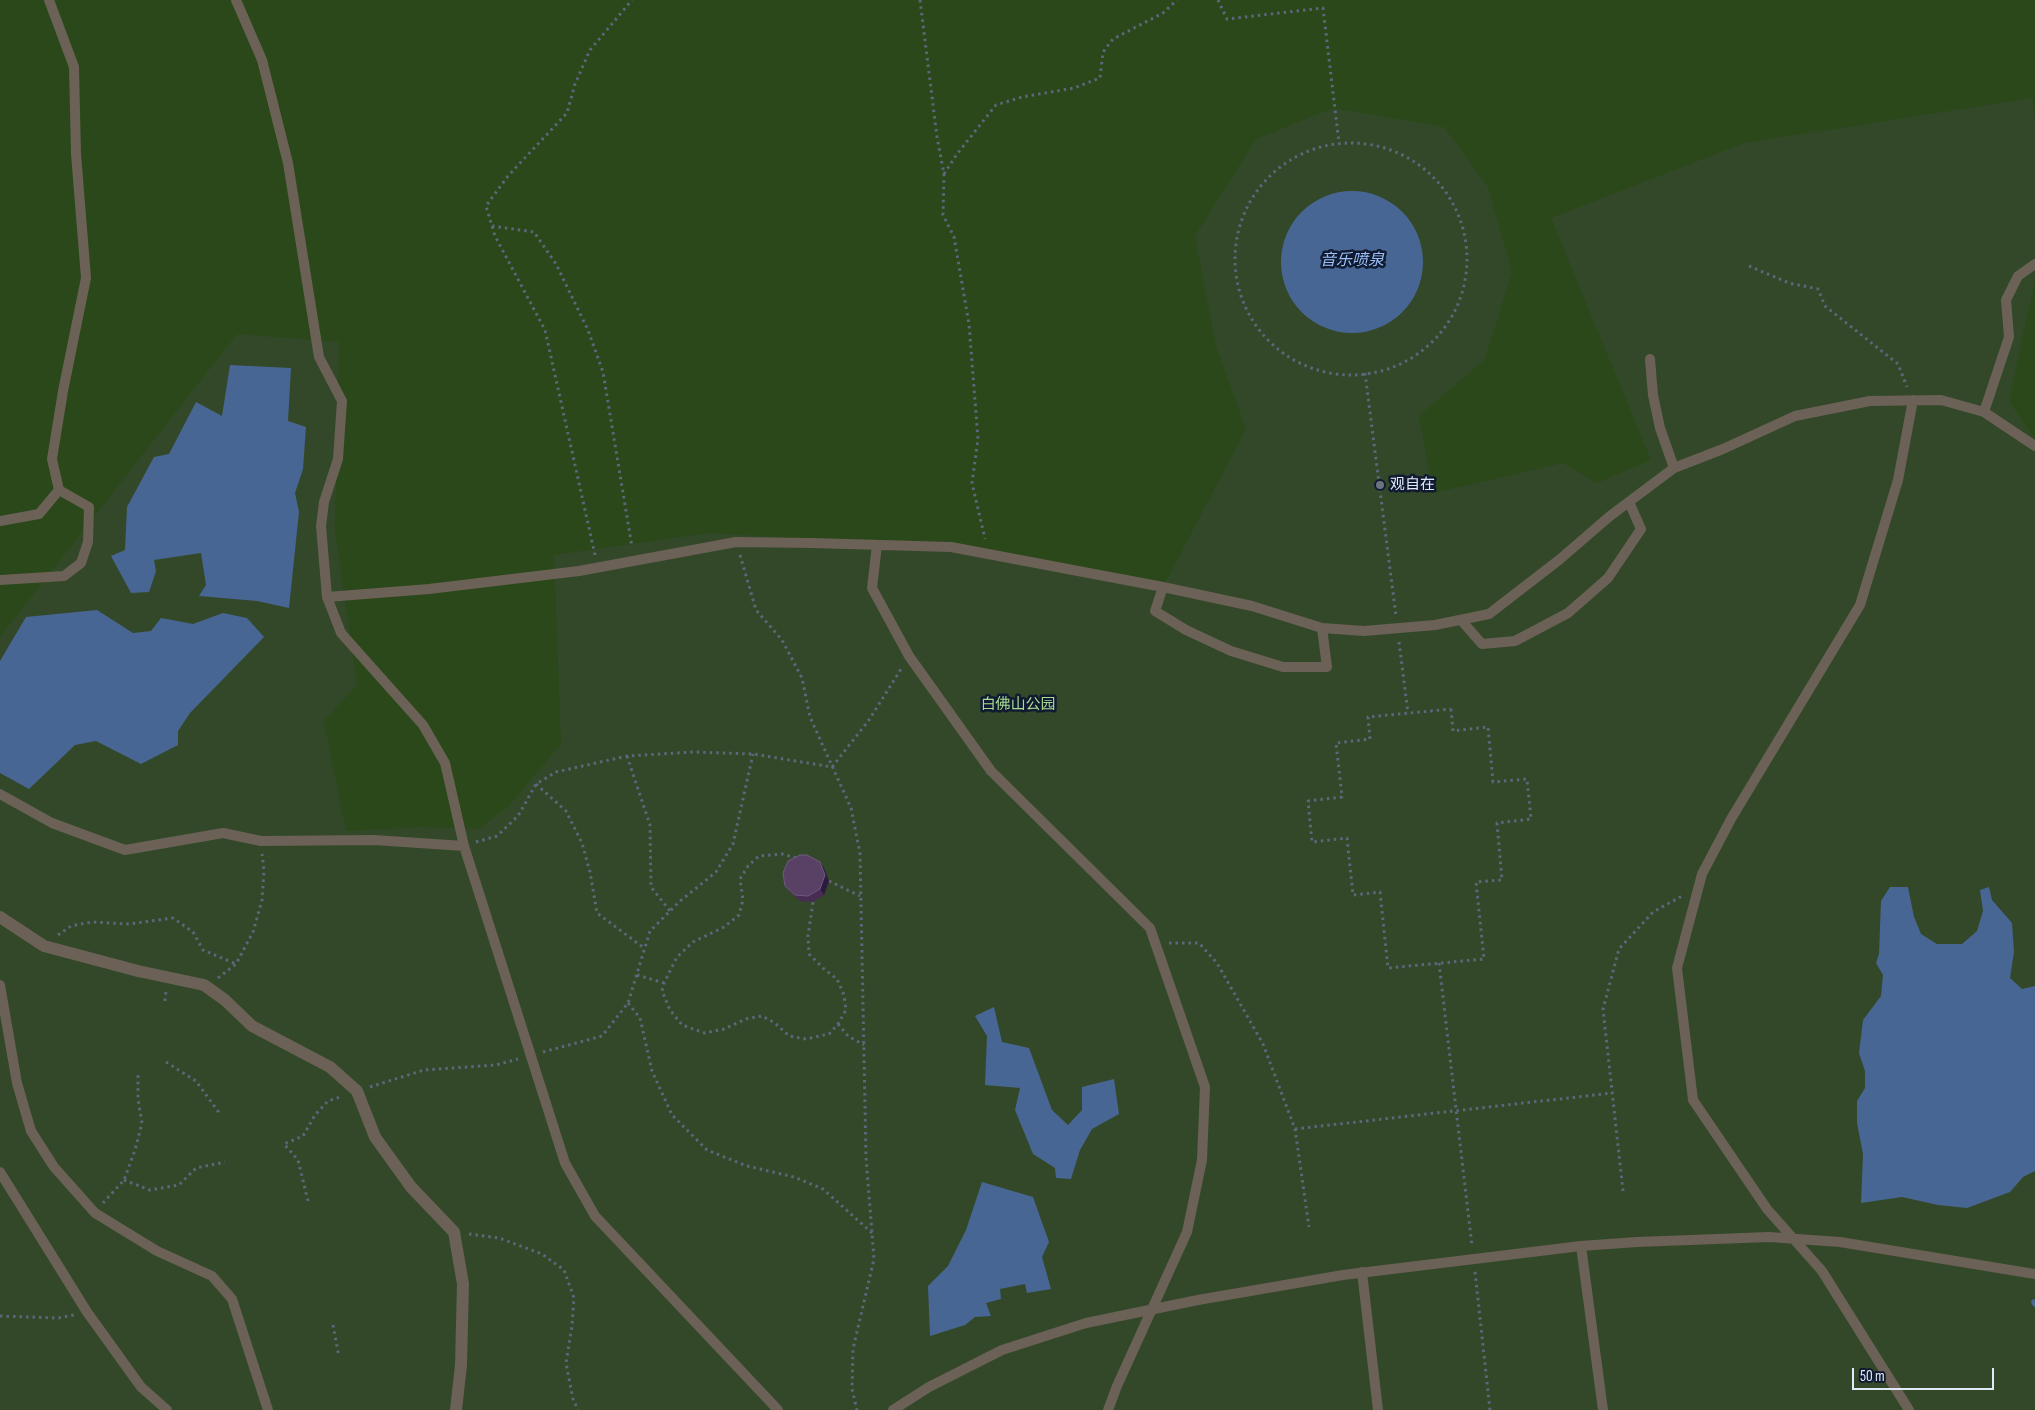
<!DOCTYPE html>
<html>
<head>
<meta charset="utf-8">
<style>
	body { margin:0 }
	#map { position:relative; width:2035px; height:1410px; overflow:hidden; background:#101a31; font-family:"Sofia Sans Condensed",sans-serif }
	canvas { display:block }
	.scale { position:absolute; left:1852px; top:1368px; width:142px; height:22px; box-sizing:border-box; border:2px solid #e2eafa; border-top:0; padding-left:6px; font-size:15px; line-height:18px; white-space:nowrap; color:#e2eafa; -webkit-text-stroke:4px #101a31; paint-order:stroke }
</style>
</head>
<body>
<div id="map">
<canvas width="2035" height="1410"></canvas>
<div class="scale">50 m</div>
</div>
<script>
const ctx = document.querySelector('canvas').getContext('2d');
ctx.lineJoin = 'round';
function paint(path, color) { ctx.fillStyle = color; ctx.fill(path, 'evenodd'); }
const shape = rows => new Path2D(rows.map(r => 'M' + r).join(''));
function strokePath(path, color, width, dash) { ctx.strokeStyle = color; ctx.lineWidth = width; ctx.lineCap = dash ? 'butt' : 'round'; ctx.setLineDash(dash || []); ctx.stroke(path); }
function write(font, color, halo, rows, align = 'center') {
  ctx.font = font + ' "Sofia Sans Condensed","Noto Sans SC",sans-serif'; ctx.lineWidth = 5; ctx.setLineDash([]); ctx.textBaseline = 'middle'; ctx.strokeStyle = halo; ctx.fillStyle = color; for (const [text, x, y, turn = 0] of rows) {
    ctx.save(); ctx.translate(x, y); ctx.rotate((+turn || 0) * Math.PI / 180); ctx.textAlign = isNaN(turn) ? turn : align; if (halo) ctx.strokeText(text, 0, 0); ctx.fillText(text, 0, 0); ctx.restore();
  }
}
paint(shape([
	[0,0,2035,0,2035,1410,0,1410]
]), '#334829');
paint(shape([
	[0,0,2035,0,2035,119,2032,98,1744,143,1551,218,1651,460,1597,483,1563,463,1433,493,1419,416,1485,359,1512,272,1488,187,1444,127,1333,108,1256,139,1195,236,1216,346,1246,429,1163,587,951,547,709,533,554,555,561,744,508,807,478,829,423,827,346,831,324,721,357,685,335,531,339,342,237,334,0,637],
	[2035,279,2035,440,2009,401]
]), '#2a4819');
paint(shape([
	'1281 262a71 71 0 1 1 142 0a71 71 0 1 1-142 0Z',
	[230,365,291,368,288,421,306,427,303,469,295,493,299,512,289,608,257,601,199,596,206,585,201,553,154,560,156,571,149,592,131,593,111,556,125,550,127,507,154,457,169,454,196,402,222,416],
	[97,610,133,633,151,631,161,618,193,624,223,613,247,618,264,637,190,713,178,731,178,745,141,764,96,741,75,745,29,789,0,773,0,661,26,617],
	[1890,887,1908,887,1914,917,1921,934,1937,944,1962,944,1977,931,1983,911,1980,890,1989,887,1992,900,2012,923,2014,952,2010,978,2022,989,2035,986,2035,1171,2023,1177,2010,1192,1967,1208,1938,1205,1902,1197,1861,1203,1863,1154,1857,1123,1857,1101,1865,1088,1865,1071,1859,1053,1863,1020,1881,996,1883,975,1876,963,1879,954,1881,901],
	[994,1007,1002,1042,1029,1048,1052,1110,1068,1125,1082,1110,1082,1087,1114,1079,1119,1114,1092,1129,1080,1150,1071,1179,1056,1178,1055,1168,1033,1154,1015,1110,1020,1088,985,1085,987,1036,975,1016],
	[982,1182,1033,1197,1049,1242,1042,1257,1051,1289,1027,1293,1025,1284,1000,1289,1001,1299,986,1303,991,1316,975,1317,965,1325,930,1336,928,1286,948,1266,966,1230]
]), '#486693');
strokePath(shape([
	[2034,1302,2035,1304]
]), '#486693', 5.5);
strokePath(shape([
	[920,0,937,137,944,174,943,215,954,237,969,324,978,439,972,483,985,539],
	[1218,0,1227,19,1323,8,1339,143],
	'1235 259a116 116 0 1 1 232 0a116 116 0 1 1-232 0Z',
	[944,174,957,154,996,105,1022,97,1074,88,1100,78,1103,52,1113,39,1163,13,1177,0],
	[492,226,534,232,556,264,588,330,603,372,632,547],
	[1749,266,1789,283,1818,289,1825,306,1898,364,1907,387],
	[1365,373,1396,616],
	[595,555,545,330,495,236,486,206,508,176,567,113,575,84,590,50,632,0],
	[740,555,756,610,782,640,802,678,810,717,851,808,860,853,866,1157,874,1259,853,1349,852,1389,857,1410],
	[1399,642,1408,713],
	[1451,709,1453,731,1488,727,1493,782,1527,779,1531,819,1497,823,1502,880,1476,882,1484,959,1388,968,1380,892,1353,895,1347,838,1312,842,1308,801,1342,797,1336,743,1370,739,1368,717,1451,709],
	[627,756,650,825,651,887,670,911],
	[536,784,566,811,582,843,590,872,597,913,644,948],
	[476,842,497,836,518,816,536,784,556,772,627,756,693,752,753,754,832,767,869,720,901,669],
	[796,858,782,854,759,856,748,866,740,879,743,900,739,915,724,927,693,942,677,957,664,983,662,991,670,1010,682,1025,705,1033,724,1029,746,1019,762,1016,775,1023,789,1036,806,1039,829,1034,838,1024,846,1010,844,995,837,979,824,969,809,954,808,936,813,902],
	[829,881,860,896],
	[58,935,71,926,92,922,129,924,173,918,193,932,203,950,236,964],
	[1169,943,1199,943,1217,963,1263,1044,1295,1129,1309,1227],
	[1439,963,1472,1246],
	[637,975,664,983],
	[218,978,236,964,253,932,262,900,264,870,262,854],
	[165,1001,166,991],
	[628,1003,640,1018,652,1071,672,1115,707,1150,747,1166,794,1177,823,1189,872,1233],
	[838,1024,848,1036,864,1045],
	[543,1052,602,1036,628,1003,650,931,679,902,716,872,733,844,753,754],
	[166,1062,196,1081,220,1114],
	[370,1087,424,1070,496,1065,518,1059],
	[1295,1129,1612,1093],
	[124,1180,150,1190,179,1185,196,1168,225,1162],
	[1623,1191,1603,1009,1619,949,1653,912,1682,896],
	[308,1201,298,1160,284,1144,303,1136,315,1115,328,1101,340,1097],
	[103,1203,124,1180,135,1150,142,1123,138,1099,138,1075],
	[469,1234,499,1238,542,1254,564,1270,574,1298,572,1326,566,1363,573,1399,578,1410],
	[1475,1272,1490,1410],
	[0,1316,58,1318,74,1315],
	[333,1325,339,1357]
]), '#5d667a', 3, [2.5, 4]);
strokePath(shape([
	[236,0,262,60,288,163,319,357,342,401,338,459,324,502,321,526,327,597,341,633,423,725,445,763,464,846,565,1163,595,1216,778,1410],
	[1650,359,1653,395,1660,428,1674,468],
	[1984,412,2009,337,2006,300,2018,276,2035,264],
	[0,521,39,514,59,490,52,459,63,391,86,278,76,154,74,67,49,0],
	[877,545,872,588,909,656,991,771,1150,928,1205,1087,1202,1160,1187,1232,1117,1386,1108,1410],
	[0,580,64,576,81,563,88,542,89,507,59,490],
	[1163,587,1155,611,1186,630,1231,651,1283,667,1327,667,1322,628],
	[327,597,429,589,579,571,736,542,812,543,951,547,1163,587,1252,606,1322,628,1364,631,1435,625,1489,614,1559,560,1610,516,1674,468,1723,449,1795,416,1870,401,1941,400,1984,412,2035,446],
	[1461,620,1482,644,1515,641,1568,613,1608,578,1641,529,1629,502],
	[0,794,52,823,125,850,223,833,261,841,374,840,464,846],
	[0,985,17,1083,31,1131,54,1167,95,1213,157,1251,212,1276,232,1299,268,1410],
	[0,1172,87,1312,141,1387,167,1410],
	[1581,1246,1603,1410],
	[1362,1272,1378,1410],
	[893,1410,929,1387,1002,1350,1086,1323,1198,1300,1343,1275,1581,1246,1637,1242,1769,1237,1840,1242,2035,1274],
	[1909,1410,1822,1271,1767,1209,1693,1100,1677,968,1702,874,1731,819,1860,605,1898,480,1913,400]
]), '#6b6156', 10);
strokePath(shape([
	[0,917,44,946,138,971,204,985,225,1000,252,1026,330,1067,357,1091,375,1137,411,1187,454,1232,463,1284,461,1365,456,1410]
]), '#6b6156', 12);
paint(shape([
	[824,868,829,881,824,895,813,902,800,901,790,892,785,886]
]), '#492c54');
paint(shape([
	[820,862,824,868,829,881,824,895,820,889]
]), '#2b1c3f');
const building = shape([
	[800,855,807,855,820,862,825,875,820,889,808,896,795,895,785,886,783,873,788,861,800,855]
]);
paint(building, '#594166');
strokePath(building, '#6e5b7d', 1);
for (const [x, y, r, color] of [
	[1380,485,5,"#6b7280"]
]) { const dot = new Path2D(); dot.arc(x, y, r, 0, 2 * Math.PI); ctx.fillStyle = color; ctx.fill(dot); strokePath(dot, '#101a31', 2); }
write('15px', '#e2eafa', '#101a31', [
	["观自在",1390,485]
], 'left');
write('15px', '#a9da91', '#101a31', [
	["白佛山公园",1018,705]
]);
write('italic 16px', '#9cc1f9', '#101a31', [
	["音乐喷泉",1352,261]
]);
</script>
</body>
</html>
